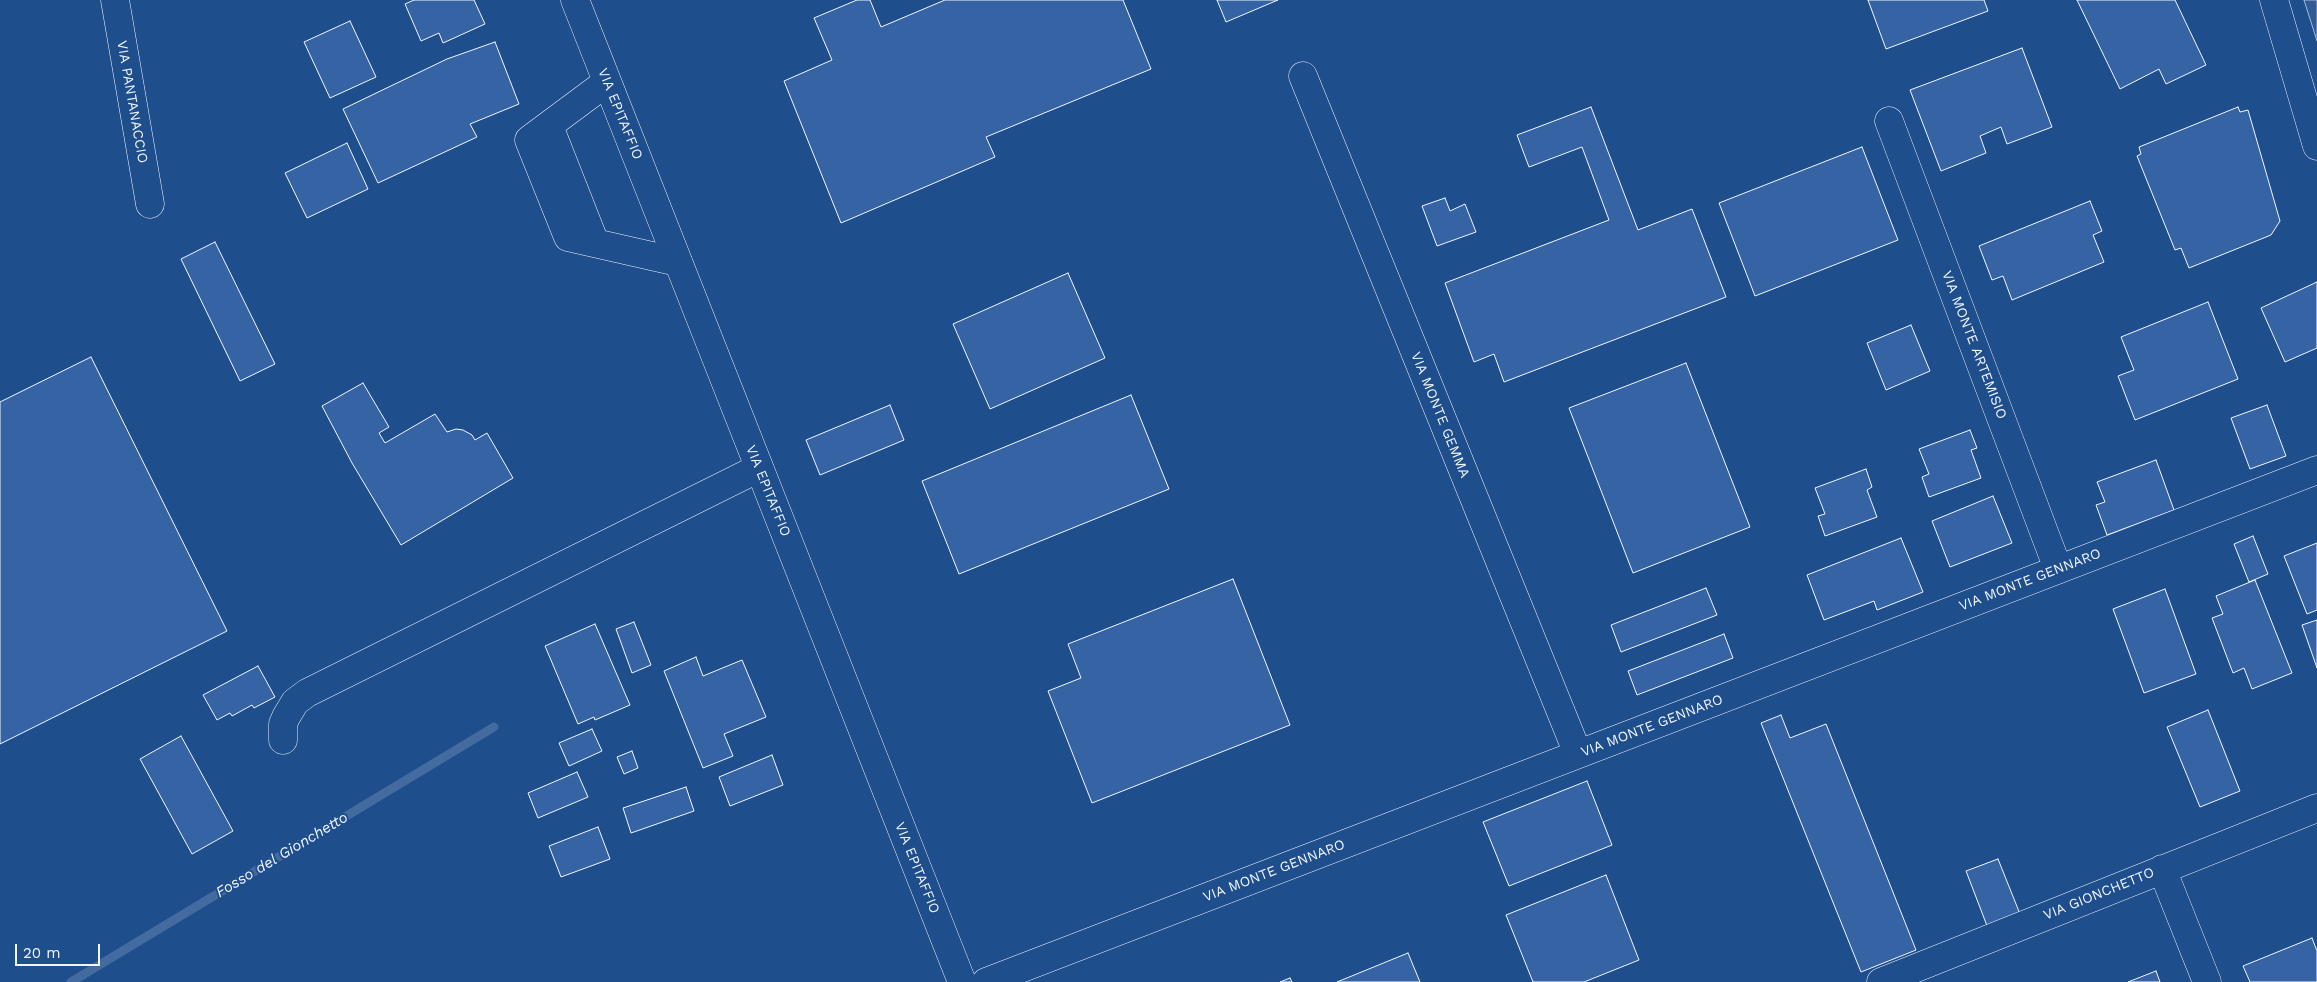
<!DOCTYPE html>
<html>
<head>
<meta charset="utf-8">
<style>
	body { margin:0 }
	#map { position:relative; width:2317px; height:982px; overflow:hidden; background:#1f4e8c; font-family:"Work Sans",sans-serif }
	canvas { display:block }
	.scale { position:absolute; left:15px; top:944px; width:85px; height:22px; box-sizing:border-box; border:2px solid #f2f6ff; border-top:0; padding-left:6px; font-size:15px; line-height:18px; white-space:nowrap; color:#f2f6ff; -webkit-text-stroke:4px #1f4e8c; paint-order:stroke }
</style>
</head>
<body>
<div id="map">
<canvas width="2317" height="982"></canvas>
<div class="scale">20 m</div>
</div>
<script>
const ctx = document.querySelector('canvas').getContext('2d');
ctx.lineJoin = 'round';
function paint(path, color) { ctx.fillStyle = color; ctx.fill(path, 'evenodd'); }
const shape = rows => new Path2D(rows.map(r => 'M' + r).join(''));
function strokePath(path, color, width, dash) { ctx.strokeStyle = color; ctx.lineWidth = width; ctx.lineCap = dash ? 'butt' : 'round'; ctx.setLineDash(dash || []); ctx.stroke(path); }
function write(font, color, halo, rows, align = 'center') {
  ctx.font = font + ' "Work Sans",sans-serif'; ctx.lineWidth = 4; ctx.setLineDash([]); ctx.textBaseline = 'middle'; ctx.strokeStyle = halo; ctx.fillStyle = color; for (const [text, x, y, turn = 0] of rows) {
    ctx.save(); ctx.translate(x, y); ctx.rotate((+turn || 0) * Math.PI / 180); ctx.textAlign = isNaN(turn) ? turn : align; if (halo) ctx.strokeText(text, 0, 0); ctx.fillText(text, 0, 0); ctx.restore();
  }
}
const built = shape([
	[2304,0,2317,0,2317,41,2304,0]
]);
paint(built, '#305b95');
strokePath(built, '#a8bbd7', 1);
strokePath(shape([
	[71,982,494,727]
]), '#446ba0', 9);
const building = shape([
	[414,0,474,0,485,24,443,43,439,33,421,41,405,4,414,0],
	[857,0,870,0,881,27,945,0,1123,0,1151,69,986,137,995,157,841,223,784,81,832,60,814,18,857,0],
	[1217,0,1278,0,1226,22,1217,0],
	[1868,0,1984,0,1988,11,1886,49,1868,0],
	[2077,0,2175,0,2206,65,2166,84,2159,69,2120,89,2077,0],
	[350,21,376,77,330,98,304,42,350,21],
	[495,42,519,104,470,124,477,137,378,183,343,109,447,59,495,42],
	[2022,48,2052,127,2007,144,2001,127,1980,136,1986,153,1941,171,1910,90,2022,48],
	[1591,107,1638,230,1692,209,1726,297,1504,382,1494,354,1474,362,1445,283,1609,220,1582,147,1529,167,1517,135,1591,107],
	[2238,107,2240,112,2248,110,2280,221,2271,235,2189,268,2181,248,2175,250,2137,156,2141,154,2139,147,2238,107],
	[347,143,368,189,307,218,285,173,347,143],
	[1862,147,1898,240,1755,296,1719,203,1862,147],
	[1445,198,1450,211,1465,204,1476,232,1437,246,1422,206,1445,198],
	[2090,201,2102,231,2093,235,2104,262,2012,300,2003,276,1992,280,1979,246,2090,201],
	[215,242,275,364,240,381,181,259,215,242],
	[1068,273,1105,358,990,409,953,324,1068,273],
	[2317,282,2317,348,2285,362,2261,308,2317,282],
	[2208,302,2238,379,2135,420,2118,376,2134,370,2121,337,2208,302],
	[1911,325,1930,371,1886,390,1867,343,1911,325],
	[91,357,227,631,0,744,0,402,91,357],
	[1686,363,1750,527,1633,573,1569,408,1686,363],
	[363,383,389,427,379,433,385,443,435,414,447,432,456,429,463,430,472,435,475,440,487,433,513,478,401,545,352,463,322,406,363,383],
	[1131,395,1169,489,959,574,922,481,1131,395],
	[890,405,904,440,820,475,806,440,890,405],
	[2267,405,2286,456,2250,469,2231,418,2267,405],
	[1970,430,1977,448,1971,450,1981,478,1929,497,1922,477,1929,474,1919,449,1970,430],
	[2156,460,2174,510,2107,535,2096,505,2105,502,2097,482,2156,460],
	[1866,469,1872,487,1867,490,1877,517,1825,536,1818,516,1825,514,1815,488,1866,469],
	[1993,496,2012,543,1950,567,1932,521,1993,496],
	[2253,536,2268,574,2249,582,2234,544,2253,536],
	[1901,538,1923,592,1877,610,1874,601,1824,620,1807,575,1901,538],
	[2317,543,2317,610,2307,614,2284,556,2317,543],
	[1233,579,1290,725,1092,803,1048,691,1081,678,1068,644,1233,579],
	[2255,580,2292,673,2252,689,2244,668,2233,673,2212,618,2223,614,2216,596,2255,580],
	[1706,588,1717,615,1621,652,1611,625,1706,588],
	[2165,589,2196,674,2144,693,2113,609,2165,589],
	[2317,620,2317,668,2302,625,2317,620],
	[634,622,651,665,632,673,616,629,634,622],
	[595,624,630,705,595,720,594,717,578,724,545,646,595,624],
	[1724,634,1733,658,1637,695,1628,671,1724,634],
	[696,657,703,676,742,660,766,717,724,734,733,756,703,768,664,671,696,657],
	[258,666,275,697,254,708,252,705,232,716,230,713,217,720,203,695,258,666],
	[2208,710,2240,791,2200,807,2167,727,2208,710],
	[1781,715,1790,738,1826,724,1916,950,1861,972,1761,723,1781,715],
	[592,729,602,751,569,766,559,743,592,729],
	[181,736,233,831,192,854,140,759,181,736],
	[632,751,638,768,624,774,617,757,632,751],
	[772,755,783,785,730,806,719,777,772,755],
	[577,772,588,797,538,818,528,793,577,772],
	[1587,781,1612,845,1509,886,1483,822,1587,781],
	[686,787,694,811,631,833,623,808,686,787],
	[598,827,610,859,561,877,549,846,598,827],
	[1998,859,2022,919,1989,931,1966,871,1998,859],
	[1606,875,1639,960,1584,982,1533,982,1506,915,1606,875],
	[2312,938,2317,951,2317,982,2250,982,2243,966,2312,938],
	[1408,953,1420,982,1337,982,1408,953],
	[2156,971,2160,982,2128,982,2156,971],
	[1290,978,1292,982,1280,982,1290,978]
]);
paint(building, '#3563a3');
strokePath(building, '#f2f6ff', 1);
const minor = shape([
	[115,0,150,204],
	[2274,0,2317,146],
	[1303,76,1578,754],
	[607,82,529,140,568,237,678,262],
	[1889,121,2058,569],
	[549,126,595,243],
	[283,740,283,724,286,717,295,702,307,693,759,468],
	[2162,869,2207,982],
	[986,982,2317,470],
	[1881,982,2317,808]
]);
const major = shape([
	[575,0,962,982]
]);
strokePath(minor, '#f2f6ff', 29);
strokePath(major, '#f2f6ff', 29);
strokePath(minor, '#1f4e8c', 28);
strokePath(major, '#1f4e8c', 28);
write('14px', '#f2f6ff', '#1f4e8c', [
	["VIA PANTANACCIO",132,102,80],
	["VIA EPITAFFIO",620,114,68],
	["VIA MONTE ARTEMISIO",1974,345,69],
	["VIA MONTE GEMMA",1440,415,68],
	["VIA EPITAFFIO",768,491,68],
	["VIA MONTE GENNARO",2030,580,-21],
	["VIA MONTE GENNARO",1652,726,-21],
	["VIA EPITAFFIO",917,868,68],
	["VIA MONTE GENNARO",1274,871,-21],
	["VIA GIONCHETTO",2099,894,-22]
]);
write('italic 15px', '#f2f6ff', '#1f4e8c', [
	["Fosso del Gionchetto",282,855,-31]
]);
</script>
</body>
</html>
